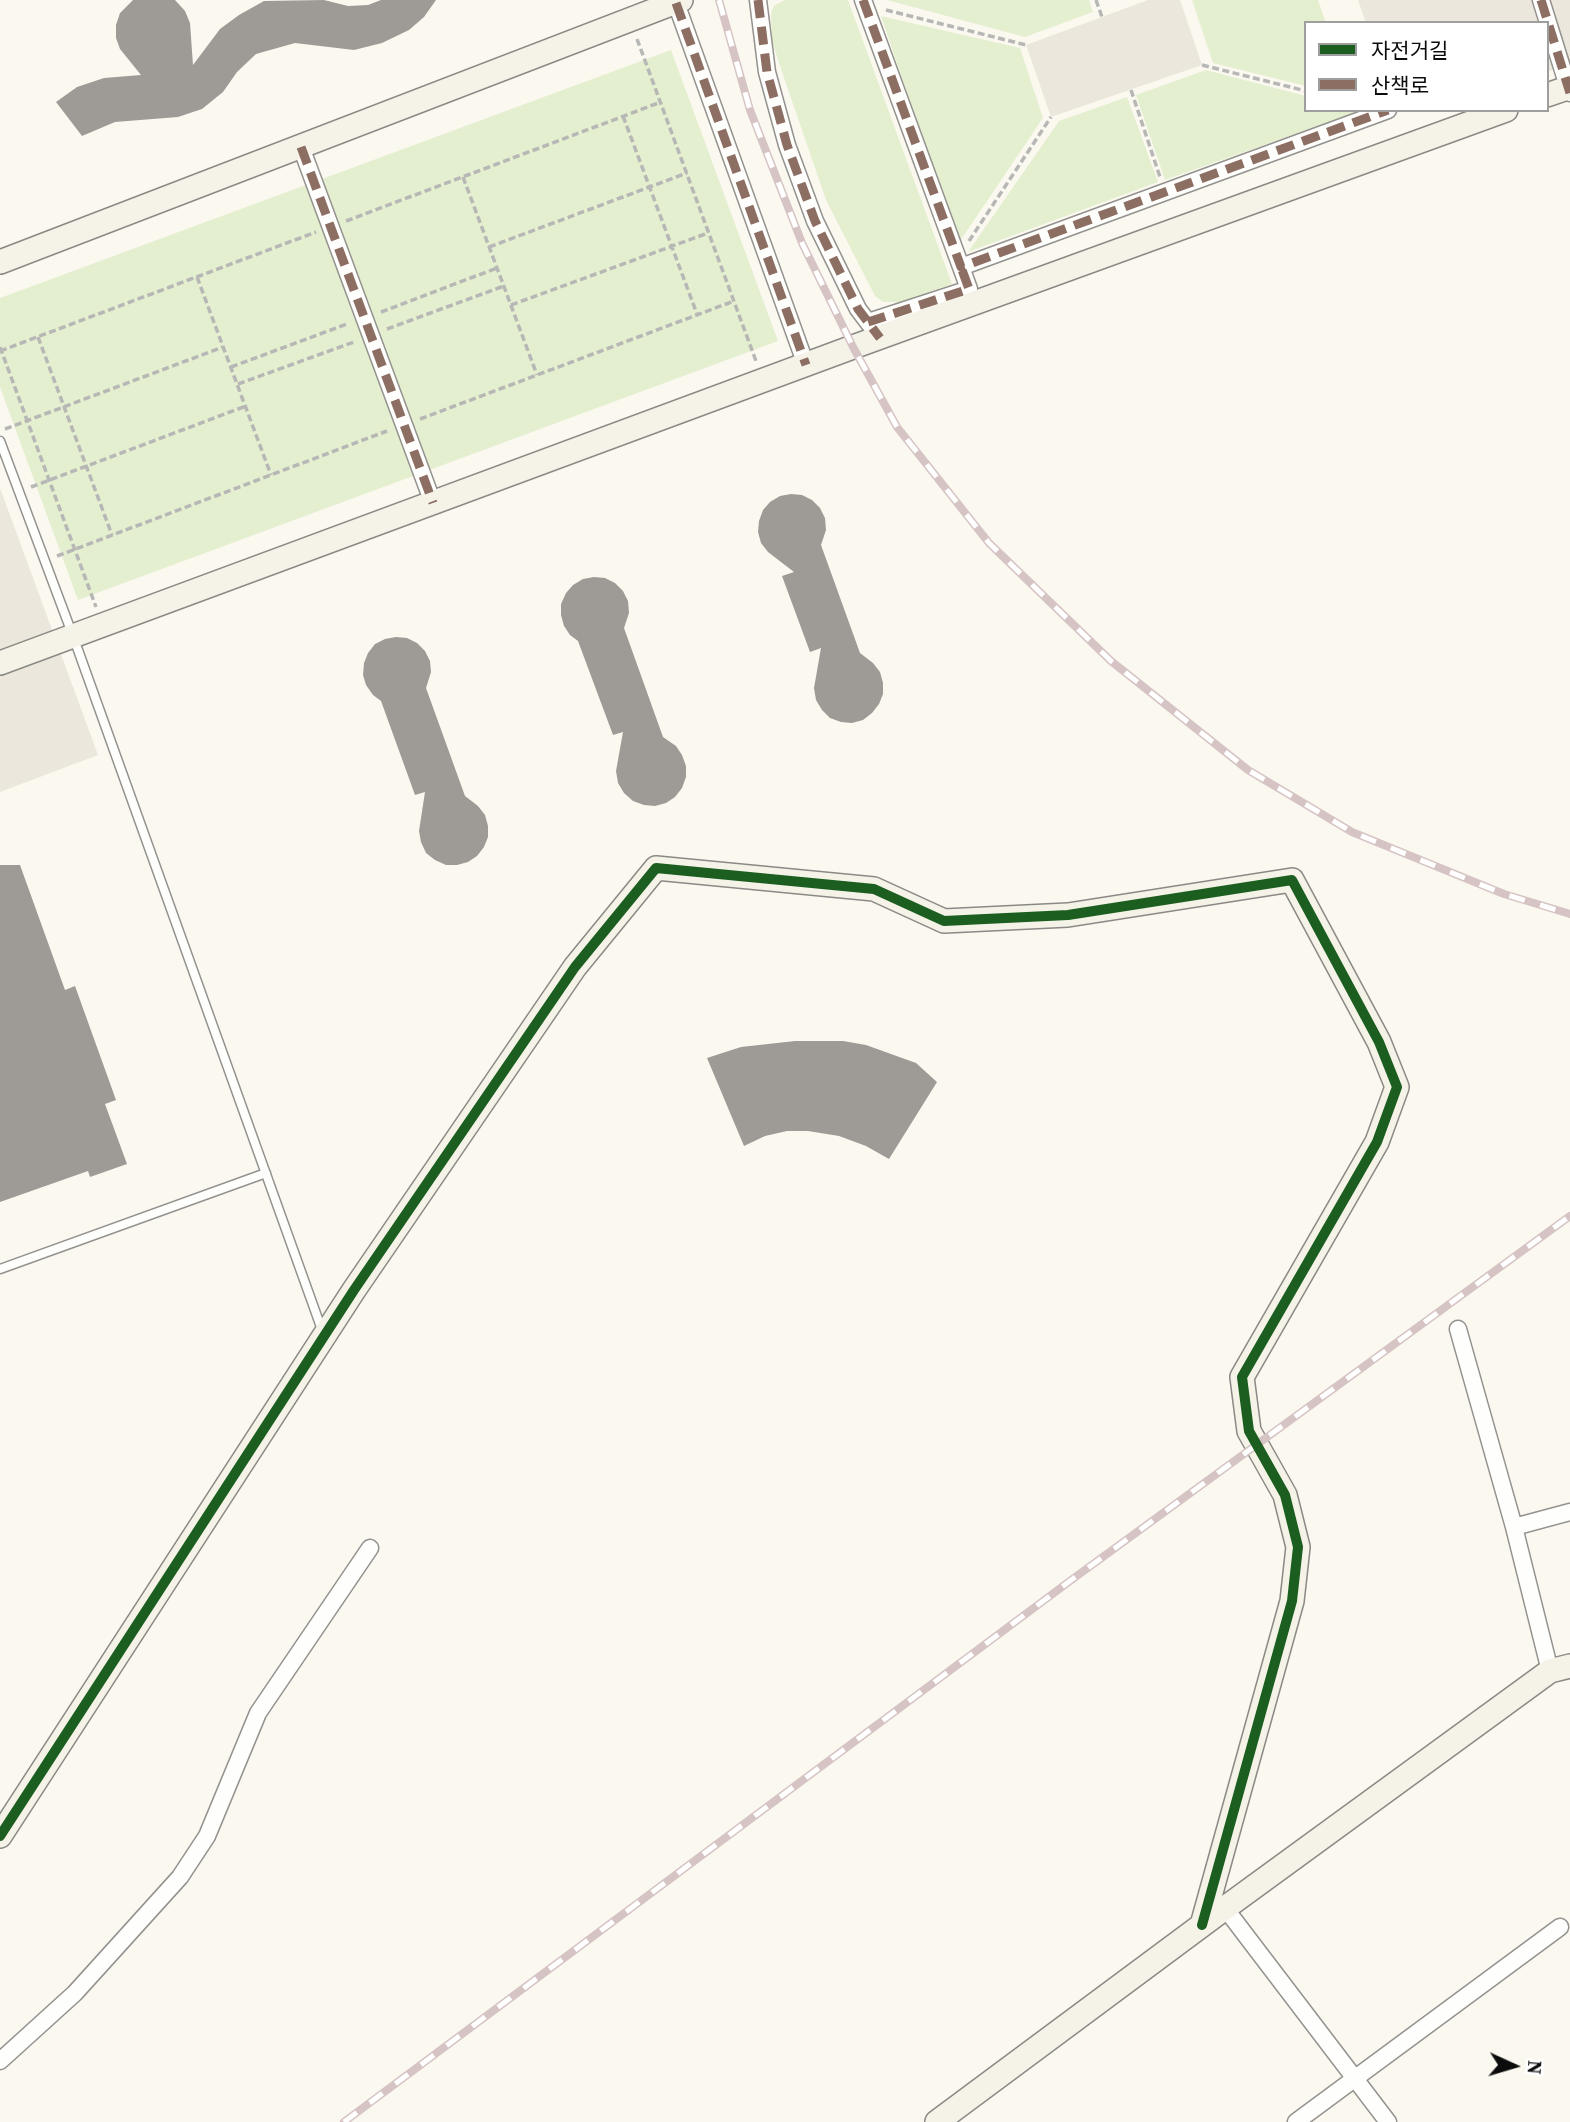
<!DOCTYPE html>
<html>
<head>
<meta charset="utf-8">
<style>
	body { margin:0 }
	#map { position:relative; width:1570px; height:2122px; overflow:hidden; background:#fbf8f0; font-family:"Source Serif 4","Noto Sans KR",serif }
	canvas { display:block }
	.legend { position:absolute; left:1304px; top:21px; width:245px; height:91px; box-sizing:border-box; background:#fff; border:2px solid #9e9e9e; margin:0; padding:9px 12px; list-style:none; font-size:21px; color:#0c0c0c }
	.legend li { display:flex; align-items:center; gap:14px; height:35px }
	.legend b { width:35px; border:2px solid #9e9e9e }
	.north { position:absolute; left:1479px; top:2031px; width:70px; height:70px; -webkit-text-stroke:5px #fff; paint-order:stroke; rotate:94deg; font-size:19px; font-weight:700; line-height:28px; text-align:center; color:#0c0c0c }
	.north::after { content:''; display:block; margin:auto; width:24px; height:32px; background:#0c0c0c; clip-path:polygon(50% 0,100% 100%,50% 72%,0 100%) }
</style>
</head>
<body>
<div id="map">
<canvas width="1570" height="2122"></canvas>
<ul class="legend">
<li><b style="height:9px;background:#1b5e20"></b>자전거길</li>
<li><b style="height:9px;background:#8d6e63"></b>산책로</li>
</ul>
<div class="north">N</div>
</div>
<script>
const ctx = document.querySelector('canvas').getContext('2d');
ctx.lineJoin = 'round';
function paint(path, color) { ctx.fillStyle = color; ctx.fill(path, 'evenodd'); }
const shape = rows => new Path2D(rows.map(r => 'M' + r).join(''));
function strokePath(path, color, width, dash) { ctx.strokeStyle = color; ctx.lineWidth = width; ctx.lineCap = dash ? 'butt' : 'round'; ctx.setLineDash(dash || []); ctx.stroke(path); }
paint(shape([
	[785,0,848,0,952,284,901,302,883,302,875,296,826,200,780,66,772,41,771,16,772,10,775,5],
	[887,0,1089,0,1093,12,1025,37],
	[1192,0,1318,0,1326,23,1306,23,1306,86,1213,63],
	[881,16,1020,48,1043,118,958,244],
	[671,50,778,341,78,600,0,387,0,298],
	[1206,70,1306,96,1306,110,1360,111,1165,180,1136,95],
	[1127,97,1158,182,968,252,1059,121]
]), '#e4efd0');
paint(shape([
	[1148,0,1180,0,1202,65,1051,117,1026,45],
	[1358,0,1570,0,1570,64,1547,72,1547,23,1366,23],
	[0,488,98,755,0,792]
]), '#ebe7dc');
paint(shape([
	[133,0,175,0,185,11,190,23,193,65,220,29,239,15,264,1,324,0,348,6,368,5,381,0,436,0,424,17,409,30,382,43,354,50,295,43,256,54,237,72,223,92,202,109,178,117,115,122,82,136,56,102,77,87,104,78,141,75,120,49,116,38,116,25,120,13],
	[791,494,802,495,812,500,820,508,825,518,826,530,821,545,860,653,873,663,880,672,883,683,883,694,879,704,872,713,863,720,852,723,841,722,830,718,822,710,816,700,814,688,821,648,810,652,782,576,794,572,768,552,761,543,758,532,759,521,763,510,770,502,780,496],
	[594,577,605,578,615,583,623,591,628,601,629,613,624,628,663,737,676,746,682,755,686,766,686,777,682,788,675,797,666,803,655,806,644,805,633,801,624,793,618,783,616,771,623,732,613,735,578,641,570,635,564,626,561,615,561,604,566,593,573,585,583,579],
	[396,637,407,638,417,643,425,651,430,661,431,672,426,688,465,796,478,806,485,815,488,826,488,837,484,847,477,856,468,862,457,865,446,865,435,860,426,853,421,842,419,831,425,792,415,795,381,701,373,695,366,685,363,675,364,663,368,653,375,644,385,639],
	[0,865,20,865,65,990,75,986,116,1100,105,1104,127,1164,90,1177,88,1171,0,1202],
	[795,1041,843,1041,866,1045,916,1063,937,1082,889,1159,866,1146,839,1136,808,1131,787,1131,765,1136,744,1146,707,1058,741,1047]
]), '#9e9a96');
const lane = shape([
	[0,441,73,636,322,1330],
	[0,1269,266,1173]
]);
const street = shape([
	[758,0,767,72,787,145,815,221,858,309,880,338],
	[863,0,961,267,1388,110],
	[1541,0,1570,93],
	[676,3,806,365],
	[301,147,433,503],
	[868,322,969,289,961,267],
	[1458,1329,1514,1527,1550,1671],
	[1514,1527,1570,1512],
	[1225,1908,1388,2122],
	[0,2061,75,1993,180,1877,207,1836,258,1713,370,1548],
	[1296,2122,1560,1927]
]);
const secondary = shape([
	[1547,95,1570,87],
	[0,262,681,0],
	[0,663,853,347,1506,110],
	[0,1836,354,1290,575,967,656,868,874,889,944,921,1068,915,1292,880,1379,1042,1397,1087,1377,1142,1242,1377,1249,1431,1285,1495,1298,1547,1292,1601,1202,1925],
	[937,2122,1225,1908,1550,1671,1570,1666]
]);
strokePath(lane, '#94928f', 11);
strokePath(street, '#94928f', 19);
strokePath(secondary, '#8a8985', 26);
strokePath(shape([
	[1096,0,1102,17],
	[886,10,1026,45],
	[637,39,756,361],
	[1202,65,1306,91],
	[1131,90,1160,177],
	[623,116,697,314],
	[463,177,537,375],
	[346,221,661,102],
	[969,241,1051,117],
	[489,247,687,173],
	[197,277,271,475],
	[511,305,708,233],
	[381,312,497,268],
	[387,329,504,286],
	[38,337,112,535],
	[0,347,96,607],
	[0,351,316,232],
	[231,367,347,324],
	[238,384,354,342],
	[420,419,734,301],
	[5,429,223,347],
	[31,487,246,406],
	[57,556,387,431]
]), '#b7b7b5', 3.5, [7, 3.5]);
strokePath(lane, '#fefefd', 8);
strokePath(street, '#fefefd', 16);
strokePath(secondary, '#f5f3e8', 23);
const rail = shape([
	[719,0,750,110,802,243,853,347,897,427,989,543,1111,661,1248,770,1352,832,1504,894,1570,914],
	[344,2122,1074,1578,1570,1216]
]);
strokePath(rail, '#d6c4c5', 8);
strokePath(rail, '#fff', 5, [16]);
strokePath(shape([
	[758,0,767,72,787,145,815,221,858,309,880,338],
	[863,0,961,267,1388,110],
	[1541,0,1570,93],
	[676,3,806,365],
	[301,147,433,503],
	[868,322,969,289,961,267]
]), '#8d6e63', 9, [18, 9]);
strokePath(shape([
	[0,1836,354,1290,575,967,656,868,874,889,944,921,1068,915,1292,880,1379,1042,1397,1087,1377,1142,1242,1377,1249,1431,1285,1495,1298,1547,1292,1601,1202,1925]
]), '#1b5e20', 10);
</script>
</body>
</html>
